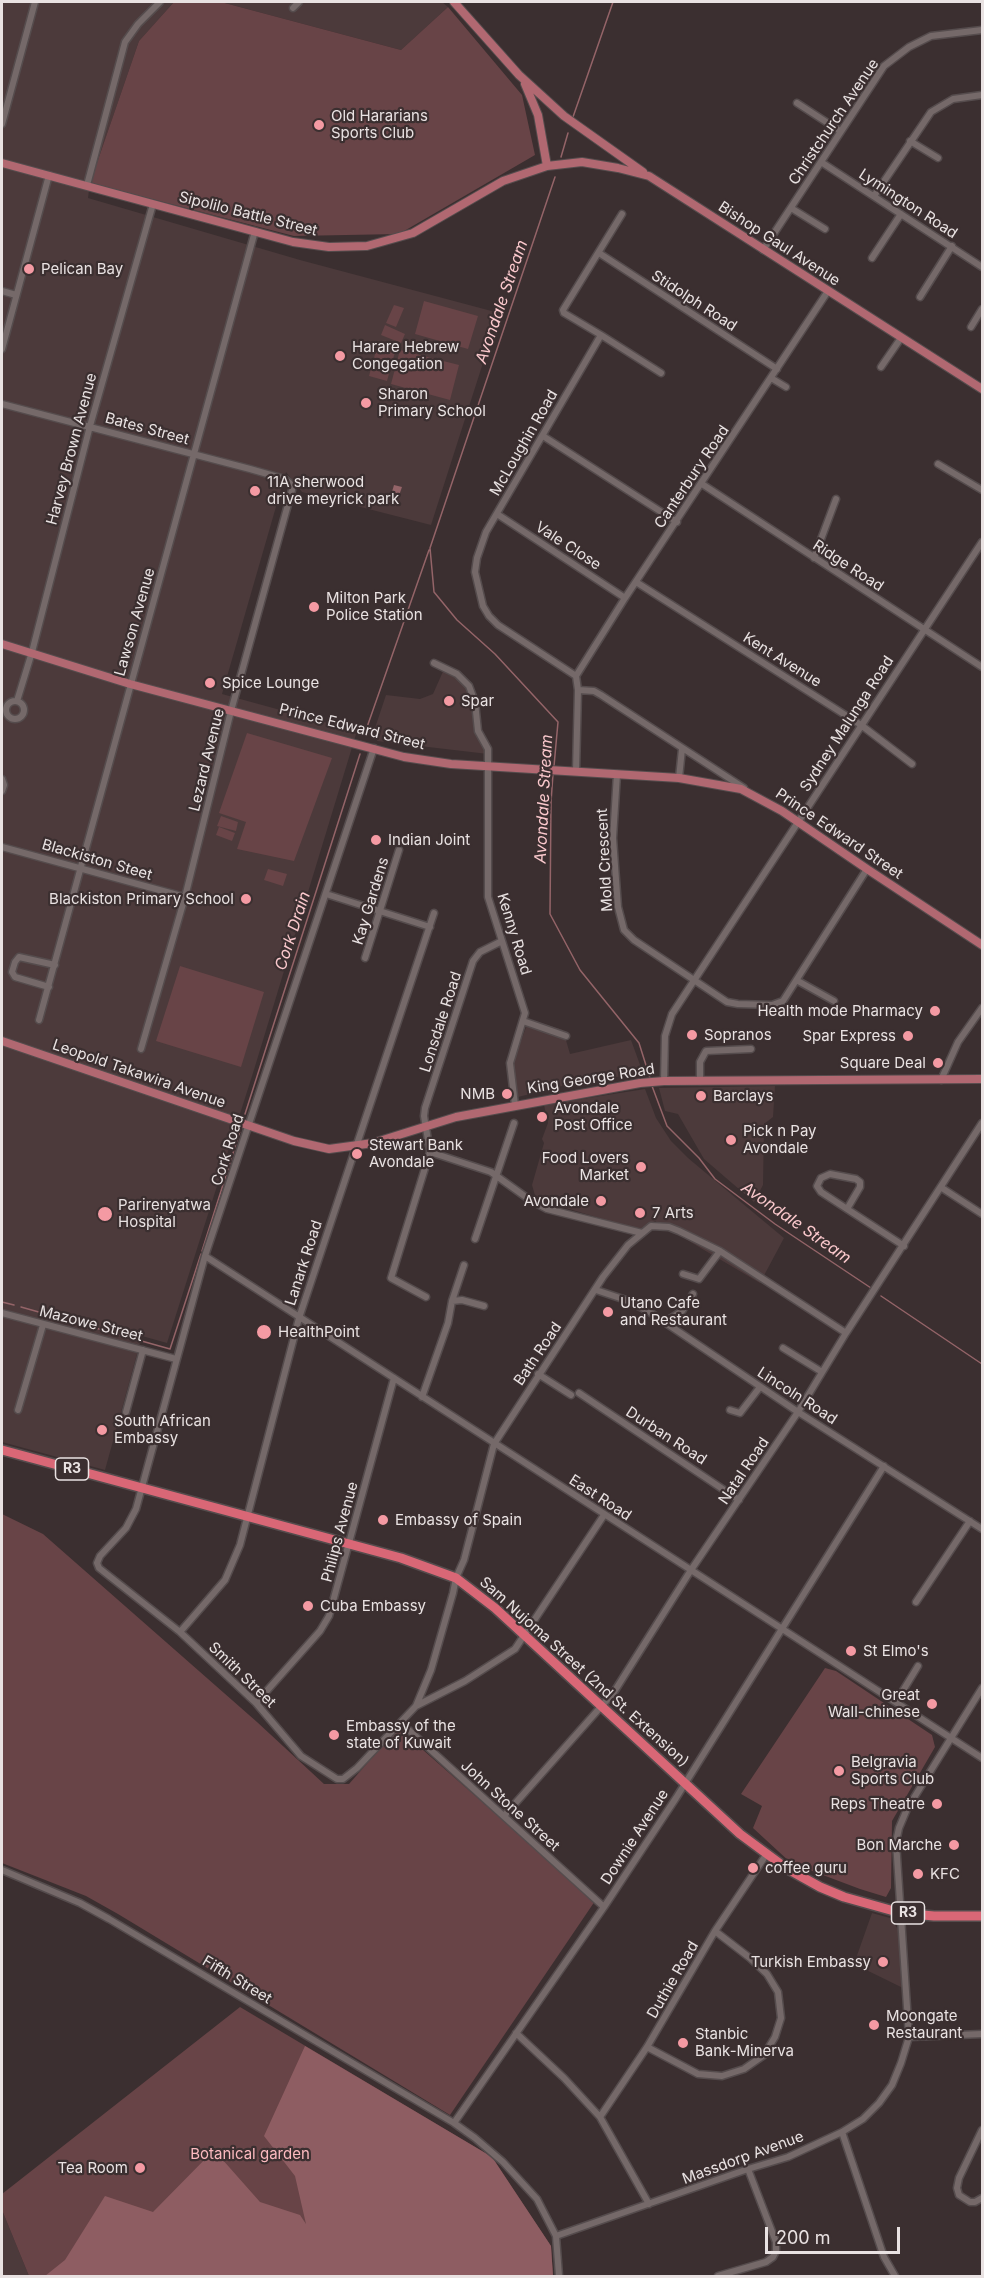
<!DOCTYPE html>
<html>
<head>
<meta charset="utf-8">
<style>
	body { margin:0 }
	#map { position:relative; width:984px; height:2278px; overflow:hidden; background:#3b2f30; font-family:Inter,sans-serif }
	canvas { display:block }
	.frame { position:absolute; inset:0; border:3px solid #e9e2e2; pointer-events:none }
	.scale { position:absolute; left:765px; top:2227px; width:135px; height:27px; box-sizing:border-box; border:3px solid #e9e2e2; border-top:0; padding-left:8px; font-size:18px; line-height:21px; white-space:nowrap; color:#e9e2e2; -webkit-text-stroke:4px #3b2f30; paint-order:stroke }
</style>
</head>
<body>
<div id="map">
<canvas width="984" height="2278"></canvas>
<div class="frame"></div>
<div class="scale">200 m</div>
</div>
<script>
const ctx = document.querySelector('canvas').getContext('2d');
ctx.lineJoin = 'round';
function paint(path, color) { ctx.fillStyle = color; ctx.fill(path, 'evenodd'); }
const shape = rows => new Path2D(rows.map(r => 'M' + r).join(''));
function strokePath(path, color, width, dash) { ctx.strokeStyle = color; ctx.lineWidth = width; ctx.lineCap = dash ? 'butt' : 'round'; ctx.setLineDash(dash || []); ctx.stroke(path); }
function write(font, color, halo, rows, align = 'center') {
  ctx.font = font + ' Inter,sans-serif'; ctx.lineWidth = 4.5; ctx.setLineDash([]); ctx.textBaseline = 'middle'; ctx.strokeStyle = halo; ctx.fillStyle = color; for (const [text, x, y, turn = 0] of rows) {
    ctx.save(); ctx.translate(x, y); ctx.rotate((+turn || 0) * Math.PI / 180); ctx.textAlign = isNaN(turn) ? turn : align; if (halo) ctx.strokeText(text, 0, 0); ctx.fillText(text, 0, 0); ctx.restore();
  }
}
paint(shape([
	[2,2,174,2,139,41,90,183,88,198,300,260,499,313,431,525,302,492,286,472,222,694,357,731,253,1073,167,1343,142,1336,105,1470,2,1442],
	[221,2,442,2,448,7,401,50],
	[445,667,460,674,474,703,488,754,377,741,374,731,386,695,420,699,433,694],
	[529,1019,563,1030,570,1054,631,1040,643,1073,570,1084,518,1097,513,1063],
	[775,1086,773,1117,764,1124,763,1185,754,1202,704,1159,678,1114,665,1111,659,1088],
	[645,1089,656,1118,671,1141,688,1158,784,1238,760,1283,655,1221,639,1230,536,1199,532,1185,544,1143,542,1139,548,1123,544,1105],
	[872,1913,890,1918,900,1932,903,1988,854,1964],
	[2,2210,29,2276,2,2276]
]), '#4c3a3b');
paint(shape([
	[174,2,221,2,401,50,448,7,522,95,535,155,399,234,294,236,90,183,139,41],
	[424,301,478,316,468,349,415,334],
	[394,305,404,308,396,327,386,323],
	[385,325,405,334,401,343,381,335],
	[377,347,395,352,387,381,369,376],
	[400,350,459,365,450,400,391,384],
	[247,733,332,758,294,861,237,849,246,822,219,813],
	[221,816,238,822,236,831,217,826],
	[219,827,235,833,232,841,216,835],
	[268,869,287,874,283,886,264,880],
	[180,966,264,992,241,1067,156,1041],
	[2,1514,43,1534,257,1722,324,1784,349,1784,398,1728,595,1901,450,2115,118,1914,86,1896,2,1863],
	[825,1668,836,1671,932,1735,935,1747,892,1821,891,1888,886,1897,860,1889,791,1863,753,1828,762,1806,741,1794],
	[240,2007,492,2157,551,2246,553,2276,29,2276,2,2210,2,2194]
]), '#684447');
paint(shape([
	[305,2046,492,2157,551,2246,553,2276,45,2276,65,2260,105,2196,153,2212,214,2150,260,2202,300,2215,306,2224,295,2176,264,2136]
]), '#8e5d62');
paint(shape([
	[394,485,402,487,396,504,389,502]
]), '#946468');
strokePath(shape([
	[573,117,613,2],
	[561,157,568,133],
	[366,730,429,550],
	[554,766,558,722,495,654,457,620,434,592,430,548,555,177],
	[553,774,551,802,550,914,580,970,639,1043,650,1078],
	[652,1086,667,1126,699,1158,715,1179,775,1224,871,1288],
	[245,1114,360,754],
	[202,1251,240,1131],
	[881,1296,982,1364],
	[2,1302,14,1305],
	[21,1307,170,1349,201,1254]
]), '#946468', 1.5);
const minor = shape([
	[293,8,299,2],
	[797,103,840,131],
	[2,124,35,2],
	[910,141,938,158],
	[821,162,982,267],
	[87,185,125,42,138,24,160,2],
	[874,196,931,112,953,99,982,95],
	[791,208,825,229],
	[763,250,884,66,909,47,931,36,982,30],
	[599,253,777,369],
	[872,258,901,214],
	[2,291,16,295],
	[920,297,952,246],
	[971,327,982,309],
	[601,335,661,373],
	[2,349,49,175],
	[881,367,901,338],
	[771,378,786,387],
	[2,404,250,469,285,479,292,485,292,490,231,711,185,897,141,1049],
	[543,436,677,522],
	[938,464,982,490],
	[702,484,982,667],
	[497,514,625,598],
	[814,558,836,499],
	[636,582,861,725,912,764],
	[434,663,457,674,469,686,475,702,478,731,488,749,488,897,525,1013,510,1063,515,1105],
	[576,676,498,625,489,616,483,606,475,572,477,558,486,532,601,335,564,313,563,310,622,214],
	[576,676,625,598,828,291],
	[578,690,594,691,601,695,744,788],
	'6 710a9 9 0 1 1 18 0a9 9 0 1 1-18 0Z',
	[17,701,32,652,90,426,153,204],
	[374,748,205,1256,136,1509,126,1528,100,1556,97,1563,99,1568,180,1632,256,1703,301,1756,337,1779,343,1779,357,1768,416,1706,431,1670,453,1593,456,1578,464,1560,494,1444,603,1277,628,1245,651,1226,669,1227,679,1231,720,1251,846,1333],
	[576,771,578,690,576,676],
	[617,774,613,838,618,907,624,930,634,940,727,1002,738,1004,772,1005,783,1001,867,869],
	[679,778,682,749],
	[2,779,4,785,2,791],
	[2,847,185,897],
	[326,894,430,927],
	[365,958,399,850],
	[798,981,834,1001],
	[49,987,15,977,12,972,15,962,19,957,55,965],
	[39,1020,255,231],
	[523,1021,566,1036],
	[941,1080,958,1042,982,1008],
	[664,1081,665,1036,672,1014,982,542],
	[700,1081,700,1062,706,1051,751,1049],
	[430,1152,491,1172,530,1200,547,1209,642,1233],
	[942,1188,982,1214],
	[847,1209,860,1187,860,1182,856,1179,830,1174,821,1178,817,1186,821,1192,847,1209,904,1246],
	[475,1239,514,1123],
	[205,1256,982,1758],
	[683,1274,699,1279,720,1251],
	[596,1290,626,1300,648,1311,798,1412,982,1529],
	[426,1297,391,1278,430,1152,424,1116,425,1108,473,961,480,952,502,941],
	[452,1301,464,1265],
	[2,1313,176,1359],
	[665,1322,682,1311,693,1294],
	[783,1348,822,1372],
	[538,1374,571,1395],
	[579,1393,739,1500],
	[422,1397,448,1323,452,1301,462,1300,484,1306],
	[18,1410,43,1325],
	[730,1410,740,1413,760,1387],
	[126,1412,143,1350],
	[916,1602,970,1521],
	[180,1632,225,1580,240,1545,299,1318,434,913],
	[896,1702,918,1666],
	[256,1703,320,1631,329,1616,394,1378],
	[416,1706,465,1681,515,1649,604,1515],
	[401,1723,604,1907],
	[504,1816,614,1692,691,1570,798,1412,846,1333,982,1123],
	[2,1870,80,1903,109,1919,454,2123,475,2138,503,2162,537,2199,556,2236,559,2276],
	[516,2033,564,2078,600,2117,649,2204],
	[909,2037,982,2034],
	[647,2047,698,2074,722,2076,744,2069,764,2055,775,2037,781,2018,778,1992,767,1974,750,1958,715,1931],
	[600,2117,647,2047,715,1931,766,1855],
	[454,2123,604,1907,676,1798,884,1466],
	[982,2130,959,2178,957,2188,959,2195,970,2202,975,2202,982,2198],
	[842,2132,884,2257,895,2276],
	[556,2236,748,2169,788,2157,842,2132,863,2119,879,2103,892,2085,901,2063,909,2037,896,1842,899,1828,907,1809,982,1688],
	[718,2276,766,2262,773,2257,776,2251,776,2242,748,2169]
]);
const major = shape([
	[454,2,519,75,564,116,643,172],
	[525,84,538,115,547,166],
	[2,163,293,242,329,247,367,246,413,233,503,181,547,166,582,162,618,168,649,176,982,389],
	[2,644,130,684,404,757,451,764,679,778,741,789,782,811,867,869,982,945],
	[2,1041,294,1141,329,1149,373,1143,456,1117,640,1083,664,1081,982,1079]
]);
const highway = shape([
	[2,1450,401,1558,456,1578,495,1608,740,1834,786,1868,820,1887,844,1897,901,1913,934,1916,982,1916]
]);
strokePath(minor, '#554c4d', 9);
strokePath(major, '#554c4d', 10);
strokePath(highway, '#554c4d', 12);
strokePath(minor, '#756969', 6);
strokePath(major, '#b16871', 8);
strokePath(highway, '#d96776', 9);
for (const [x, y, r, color] of [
	[319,125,6,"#f49aa3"],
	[29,269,6,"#f49aa3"],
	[340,356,6,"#f49aa3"],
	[366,403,6,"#f49aa3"],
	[255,491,6,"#f49aa3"],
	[314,607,6,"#f49aa3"],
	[210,683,6,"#f49aa3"],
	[449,701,6,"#f49aa3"],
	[376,840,6,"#f49aa3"],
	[246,899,6,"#f49aa3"],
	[935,1011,6,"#f49aa3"],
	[692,1035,6,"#f49aa3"],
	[908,1036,6,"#f49aa3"],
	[938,1063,6,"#f49aa3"],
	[507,1094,6,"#f49aa3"],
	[701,1096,6,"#f49aa3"],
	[542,1117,6,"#f49aa3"],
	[731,1140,6,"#f49aa3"],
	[357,1154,6,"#f49aa3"],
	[641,1167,6,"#f49aa3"],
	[601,1201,6,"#f49aa3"],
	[640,1213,6,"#f49aa3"],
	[105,1214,8,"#f49aa3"],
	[608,1312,6,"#f49aa3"],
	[264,1332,8,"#f49aa3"],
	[102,1430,6,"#f49aa3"],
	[383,1520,6,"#f49aa3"],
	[308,1606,6,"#f49aa3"],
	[851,1651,6,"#f49aa3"],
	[932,1704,6,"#f49aa3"],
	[334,1735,6,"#f49aa3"],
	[839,1771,6,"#f49aa3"],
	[937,1804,6,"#f49aa3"],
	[954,1845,6,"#f49aa3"],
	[753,1868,6,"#f49aa3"],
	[918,1874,6,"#f49aa3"],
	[883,1962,6,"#f49aa3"],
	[874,2025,6,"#f49aa3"],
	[683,2043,6,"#f49aa3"],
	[140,2168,6,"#f49aa3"]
]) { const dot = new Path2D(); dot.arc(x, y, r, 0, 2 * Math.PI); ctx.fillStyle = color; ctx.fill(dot); strokePath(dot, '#3b2f30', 2); }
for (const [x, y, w] of [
	[72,1469,33],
	[908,1913,33]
]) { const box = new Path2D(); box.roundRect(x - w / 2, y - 11, w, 22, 4.5); ctx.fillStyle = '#3b2f30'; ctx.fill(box); strokePath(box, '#e9e2e2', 1.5); }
write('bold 14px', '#e9e2e2', null, [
	["R3",72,1469],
	["R3",908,1913]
]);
write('15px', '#e9e2e2', '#3b2f30', [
	["Old Hararians",331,116],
	["Sports Club",331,133],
	["Pelican Bay",41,269],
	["Harare Hebrew",352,347],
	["Congegation",352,364],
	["Sharon",378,394],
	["Primary School",378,411],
	["11A sherwood",267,482],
	["drive meyrick park",267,499],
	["Milton Park",326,598],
	["Police Station",326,615],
	["Spice Lounge",222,683],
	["Spar",461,701],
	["Indian Joint",388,840],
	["Blackiston Primary School",234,899,"right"],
	["Health mode Pharmacy",923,1011,"right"],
	["Sopranos",704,1035],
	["Spar Express",896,1036,"right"],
	["Square Deal",926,1063,"right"],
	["NMB",495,1094,"right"],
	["Barclays",713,1096],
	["Avondale",554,1108],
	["Post Office",554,1125],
	["Pick n Pay",743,1131],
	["Avondale",743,1148],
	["Stewart Bank",369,1145],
	["Avondale",369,1162],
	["Food Lovers",629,1158,"right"],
	["Market",629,1175,"right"],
	["Avondale",589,1201,"right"],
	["Parirenyatwa",118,1205],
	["Hospital",118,1222],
	["7 Arts",652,1213],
	["Utano Cafe",620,1303],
	["and Restaurant",620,1320],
	["HealthPoint",278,1332],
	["South African",114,1421],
	["Embassy",114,1438],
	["Embassy of Spain",395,1520],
	["Cuba Embassy",320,1606],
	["St Elmo's",863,1651],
	["Great",920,1695,"right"],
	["Wall-chinese",920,1712,"right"],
	["Embassy of the",346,1726],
	["state of Kuwait",346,1743],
	["Belgravia",851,1762],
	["Sports Club",851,1779],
	["Reps Theatre",925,1804,"right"],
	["Bon Marche",942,1845,"right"],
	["coffee guru",765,1868],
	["KFC",930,1874],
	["Turkish Embassy",871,1962,"right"],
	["Moongate",886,2016],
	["Restaurant",886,2033],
	["Stanbic",695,2034],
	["Bank-Minerva",695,2051],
	["Tea Room",128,2168,"right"]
], 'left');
write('15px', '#e9e2e2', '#3b2f30', [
	["Christchurch Avenue",834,122,-56],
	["Lymington Road",908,204,33],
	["Sipolilo Battle Street",248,214,14],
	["Bishop Gaul Avenue",779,244,33],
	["Stidolph Road",694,301,33],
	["Bates Street",147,429,15],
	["McLoughin Road",524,443,-60],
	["Harvey Brown Avenue",72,449,-75],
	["Canterbury Road",692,477,-56],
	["Vale Close",568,546,33],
	["Ridge Road",848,566,33],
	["Lawson Avenue",135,622,-74],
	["Kent Avenue",782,660,32],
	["Sydney Malunga Road",847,724,-57],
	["Prince Edward Street",352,727,14],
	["Lezard Avenue",207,760,-76],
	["Prince Edward Street",839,834,34],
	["Blackiston Steet",97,860,16],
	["Mold Crescent",605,860,-93],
	["Kay Gardens",371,901,-73],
	["Kenny Road",514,934,73],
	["Lonsdale Road",441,1022,-72],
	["Leopold Takawira Avenue",139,1074,19],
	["King George Road",591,1079,-9],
	["Cork Road",228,1150,-72],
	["Lanark Road",304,1263,-72],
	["Mazowe Street",91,1324,14],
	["Bath Road",538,1354,-56],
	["Lincoln Road",797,1396,33],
	["Durban Road",666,1436,33],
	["Natal Road",744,1471,-56],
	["East Road",600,1498,33],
	["Philips Avenue",340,1532,-75],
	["Sam Nujoma Street (2nd St. Extension)",584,1672,42],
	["Smith Street",242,1675,44],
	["John Stone Street",510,1806,42],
	["Downie Avenue",635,1837,-57],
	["Fifth Street",237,1980,31],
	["Duthie Road",673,1980,-60],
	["Massdorp Avenue",743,2158,-20]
]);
write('15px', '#fbbabf', '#3b2f30', [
	["Botanical garden",250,2154]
]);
write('italic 16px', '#fbc9cd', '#3b2f30', [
	["Avondale Stream",502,302,-71],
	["Avondale Stream",544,799,-87],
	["Cork Drain",293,931,-72],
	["Avondale Stream",796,1223,35]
]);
</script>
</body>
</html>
